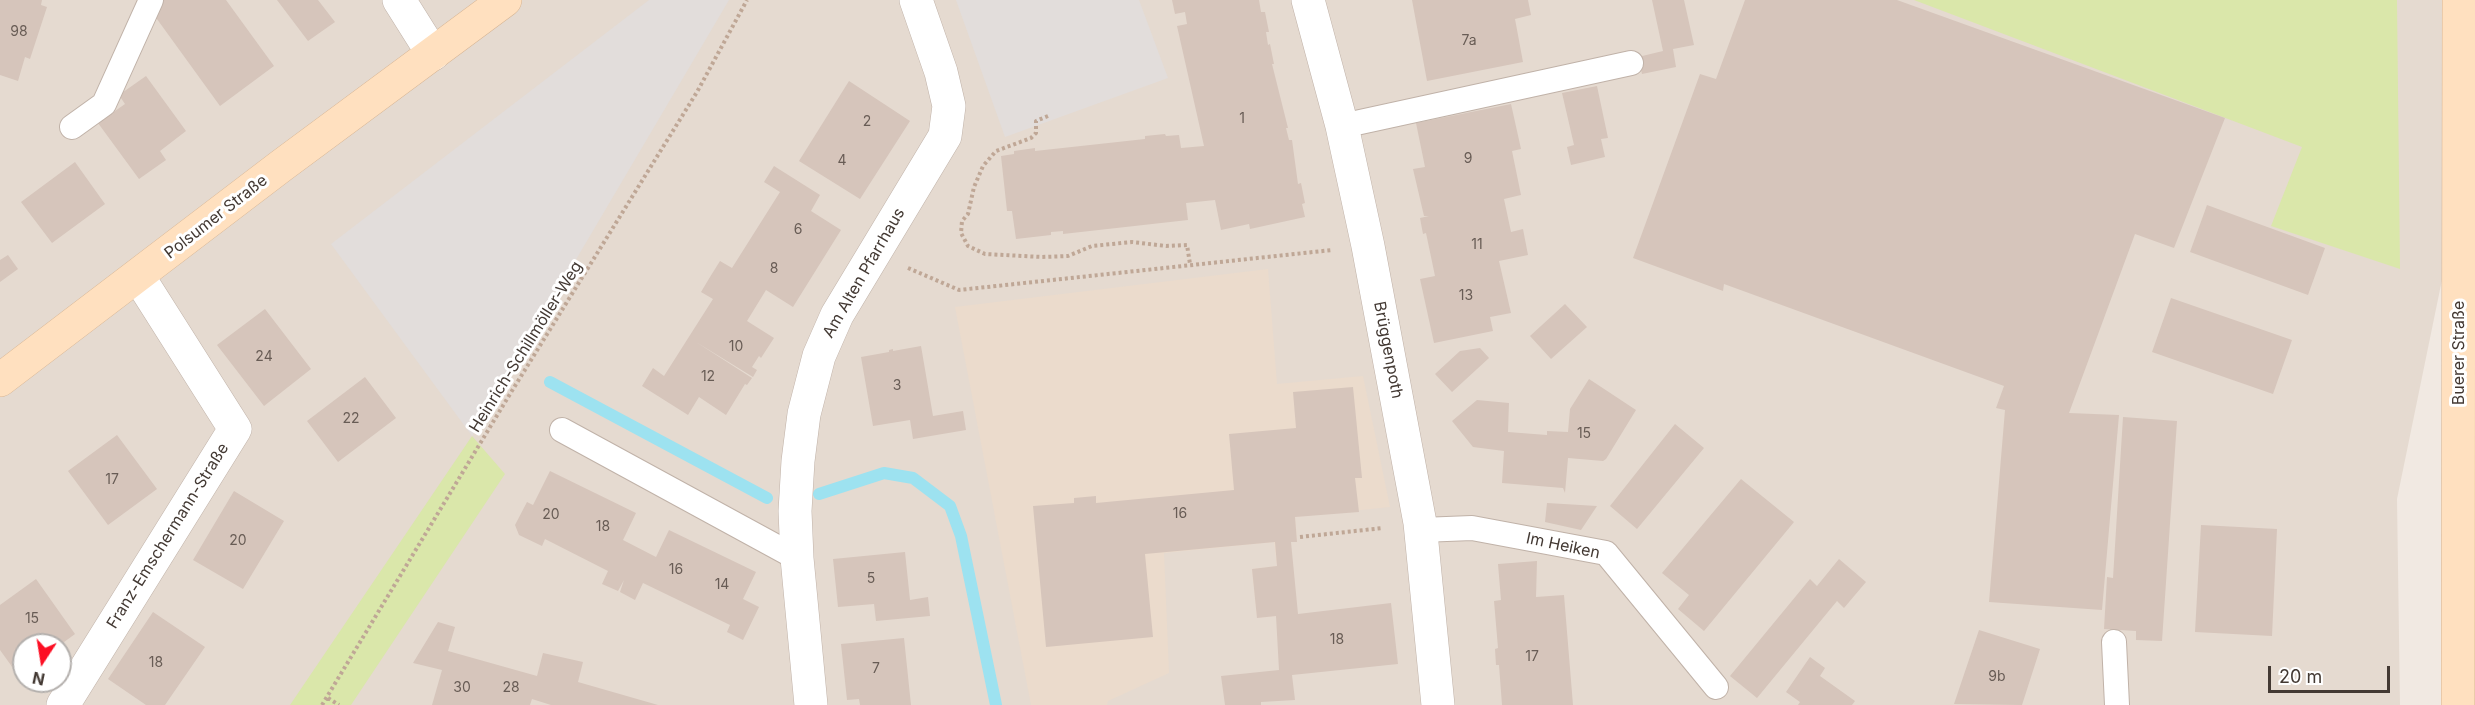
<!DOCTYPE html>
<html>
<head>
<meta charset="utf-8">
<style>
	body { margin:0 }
	#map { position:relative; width:2475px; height:705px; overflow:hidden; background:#f1e9e2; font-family:Inter,sans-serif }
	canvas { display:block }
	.north { position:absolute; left:12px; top:633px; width:60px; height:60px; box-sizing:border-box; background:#fff; border:2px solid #b4b0ad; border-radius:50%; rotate:192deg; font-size:16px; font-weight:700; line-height:24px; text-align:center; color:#433933 }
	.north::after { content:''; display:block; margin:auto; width:21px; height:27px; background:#fc0f24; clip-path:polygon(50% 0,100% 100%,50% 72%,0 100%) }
	.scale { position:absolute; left:2268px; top:666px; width:122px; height:27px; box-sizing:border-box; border:3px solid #433933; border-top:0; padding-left:8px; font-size:18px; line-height:21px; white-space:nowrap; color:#433933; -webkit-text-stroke:4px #fff; paint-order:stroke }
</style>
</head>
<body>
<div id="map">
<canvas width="2475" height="705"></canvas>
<div class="north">N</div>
<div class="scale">20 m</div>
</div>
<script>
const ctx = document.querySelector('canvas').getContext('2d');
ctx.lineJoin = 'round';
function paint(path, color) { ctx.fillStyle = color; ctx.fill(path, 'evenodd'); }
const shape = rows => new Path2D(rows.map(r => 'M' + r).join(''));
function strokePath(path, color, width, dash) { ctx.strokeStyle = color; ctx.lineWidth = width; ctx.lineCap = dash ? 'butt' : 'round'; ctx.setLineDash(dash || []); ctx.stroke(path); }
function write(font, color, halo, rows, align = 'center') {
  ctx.font = font + ' Inter,sans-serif'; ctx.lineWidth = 6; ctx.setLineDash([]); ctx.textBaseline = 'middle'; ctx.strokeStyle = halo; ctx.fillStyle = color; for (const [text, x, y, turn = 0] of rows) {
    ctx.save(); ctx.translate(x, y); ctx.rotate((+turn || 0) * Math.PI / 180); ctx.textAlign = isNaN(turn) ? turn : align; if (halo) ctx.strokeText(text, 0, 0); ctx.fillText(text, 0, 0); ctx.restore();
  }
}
paint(shape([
	[0,0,2475,0,2460,192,2397,499,2400,705,0,705],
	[24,645,60,645,60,681,24,681]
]), '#e5dad0');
paint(shape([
	[1268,269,1277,384,1363,376,1390,507,1295,517,1297,542,1291,542,1276,616,1257,618,1252,569,1277,566,1274,542,1164,553,1169,673,1108,701,1107,705,1031,705,955,307]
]), '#ebdbcc');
paint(shape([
	[1914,0,2397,0,2400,269,2271,226,2302,147],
	[472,436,505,474,351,705,290,705]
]), '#dae7aa');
paint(shape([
	[649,0,729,0,472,436,331,244],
	[956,0,1139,0,1168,78,1005,137]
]), '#e2dddb');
strokePath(shape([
	[550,382,767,498],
	[819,494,884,473,913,478,950,506,961,536,996,705]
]), '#9de2f0', 12);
paint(shape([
	[0,0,42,0,41,5,47,7,30,59,25,57,18,81,0,75],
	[160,0,226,0,274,66,220,106,149,8],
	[277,0,318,0,335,22,308,41],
	[1172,0,1259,0,1261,12,1265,12,1269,32,1266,32,1268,45,1270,44,1274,64,1272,64,1288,128,1286,128,1289,140,1292,140,1298,184,1301,183,1305,203,1302,204,1305,217,1250,229,1249,224,1221,230,1215,200,1186,203,1188,220,1063,234,1063,231,1051,232,1051,235,1016,239,1012,211,1007,211,1001,156,1014,154,1014,151,1035,148,1035,151,1145,139,1145,136,1165,134,1166,136,1179,135,1181,148,1204,146,1177,26,1187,24,1185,12,1175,14],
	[1412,0,1528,0,1531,15,1515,19,1523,62,1427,81],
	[1652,0,1684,0,1694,45,1673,49,1676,67,1642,74,1638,57,1663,51],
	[1745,0,1897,0,2225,118,2174,248,2135,234,2069,413,2119,415,2102,610,1989,602,2005,410,1996,408,2004,386,1724,284,1723,291,1633,258,1700,74,1716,79],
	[146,76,186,131,160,151,166,160,139,179,98,123,125,104,119,95],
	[849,81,910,121,860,199,799,161],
	[1597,86,1608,138,1601,139,1605,157,1571,165,1567,147,1574,145,1562,93],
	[1511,104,1521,149,1512,151,1521,195,1504,199,1511,232,1523,229,1528,255,1499,261,1511,313,1490,317,1493,331,1434,343,1420,279,1435,276,1426,233,1423,234,1420,218,1429,216,1424,216,1413,169,1425,167,1416,123],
	[75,162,105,204,52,243,21,202],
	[774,166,820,195,811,211,841,230,793,307,766,290,747,321,774,338,761,358,759,356,752,367,757,370,753,377,696,342,752,378,747,385,745,384,726,415,699,397,688,415,642,386,653,368,664,376,713,299,701,292,710,277,720,261,732,268,780,192,764,182],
	[2207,205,2325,248,2308,295,2190,252],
	[8,255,18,269,0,282,0,260],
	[2171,298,2292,340,2273,394,2152,352],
	[1565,304,1587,327,1551,359,1530,336],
	[265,309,311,369,264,406,217,345],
	[921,346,933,416,963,411,966,430,913,439,910,420,873,426,861,357,889,352,889,350,893,349,893,351],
	[1480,348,1489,358,1452,392,1435,374,1460,351],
	[365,377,396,418,338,462,307,421],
	[1589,379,1636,410,1606,459,1603,461,1568,458,1565,493,1563,488,1502,483,1504,451,1473,447,1452,421,1477,400,1509,403,1508,432,1547,435,1547,431,1568,432,1570,409],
	[1353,387,1362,478,1355,478,1359,512,1295,517,1297,542,1291,542,1298,614,1391,603,1398,664,1292,675,1295,700,1261,702,1261,705,1225,705,1221,676,1279,670,1276,616,1257,618,1252,569,1277,566,1275,542,1145,554,1153,637,1046,647,1033,506,1074,503,1074,498,1096,496,1096,503,1234,490,1229,434,1296,428,1293,392],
	[2123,417,2177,421,2162,641,2136,640,2136,631,2104,629,2107,577,2113,578],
	[1675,424,1704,448,1637,529,1610,506],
	[117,435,157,489,108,525,68,471],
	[550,471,636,513,623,540,656,557,669,530,756,572,743,599,759,607,743,640,727,632,730,625,643,583,635,600,620,592,624,580,618,591,602,584,608,571,545,539,542,546,519,535,515,525,527,502,533,505],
	[1741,479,1794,522,1704,631,1678,609,1689,595,1662,573],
	[234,491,284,521,243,589,193,560],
	[1547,503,1597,506,1581,530,1545,522],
	[2201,525,2277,529,2272,636,2195,632],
	[905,552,910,600,928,597,930,616,876,621,874,604,838,607,833,559],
	[1839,559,1866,582,1844,608,1837,601,1757,698,1730,676,1810,579,1817,586],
	[1537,561,1536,597,1564,595,1573,705,1502,705,1499,665,1496,665,1495,649,1498,648,1494,601,1501,600,1498,564],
	[36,579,75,634,60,645,24,645,24,670,18,675,0,650,0,605],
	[153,612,205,647,165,705,146,705,108,679],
	[438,622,455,627,448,651,537,676,543,653,583,662,578,682,658,705,551,705,532,699,530,705,432,705,442,670,413,663],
	[1979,630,2040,649,2022,705,1954,704],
	[904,638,911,705,860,705,859,699,847,700,841,644],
	[1810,657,1825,668,1820,676,1855,701,1852,705,1798,705,1800,702,1786,692]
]), '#d6c5bb');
const lane = shape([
	[1342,126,1631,63],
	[72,127,104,104,151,0],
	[562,430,797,558],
	[1421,530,1472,528,1606,553,1716,687],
	[2114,642,2117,705]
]);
const street = shape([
	[399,0,433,54],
	[1308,0,1342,126,1368,246,1420,523,1438,705],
	[63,705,235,429,138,276],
	[811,705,797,558,795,511,798,461,804,414,819,356,837,315,945,136,949,106,941,72,916,0]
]);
const secondary = shape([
	[0,380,281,166,505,0],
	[2458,705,2459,0]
]);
strokePath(lane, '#c0b2a8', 26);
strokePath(street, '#c0b2a8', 34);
strokePath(secondary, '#d6b493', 34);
strokePath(shape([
	[1048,116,1036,121,1036,133,1031,138,996,151,983,166,974,187,968,214,962,221,961,233,968,246,985,254,1042,257,1068,256,1092,246,1132,242,1166,246,1187,245,1190,264],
	[908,268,959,290,1332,250],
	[1300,537,1383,528],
	[328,698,339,705],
	[322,705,510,394,697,92,747,0]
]), '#bfa796', 4, [3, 3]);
strokePath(lane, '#fff', 24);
strokePath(street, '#fff', 33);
strokePath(secondary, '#ffe0bf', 33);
write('14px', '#685c55', null, [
	["98",19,32],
	["7a",1469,41],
	["1",1242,119],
	["2",867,122],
	["9",1468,159],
	["4",842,161],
	["6",798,230],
	["11",1477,245],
	["8",774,269],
	["13",1466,296],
	["10",736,347],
	["24",264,357],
	["12",708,377],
	["3",897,386],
	["22",351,419],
	["15",1584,434],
	["17",112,480],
	["16",1180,514],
	["20",551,515],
	["18",603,527],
	["20",238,541],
	["16",676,570],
	["5",871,579],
	["14",722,585],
	["15",32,619],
	["18",1337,640],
	["17",1532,657],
	["18",156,663],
	["7",876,669],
	["9b",1997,677],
	["30",462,688],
	["28",511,688]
]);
write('16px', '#433933', '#fff', [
	["Polsumer Straße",216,217,-38],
	["Am Alten Pfarrhaus",864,273,-60],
	["Heinrich-Schillmöller-Weg",526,347,-58],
	["Brüggenpoth",1388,350,79],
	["Buerer Straße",2459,353,-90],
	["Franz-Emschermann-Straße",168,536,-58],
	["Im Heiken",1563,546,12]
]);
</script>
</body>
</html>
